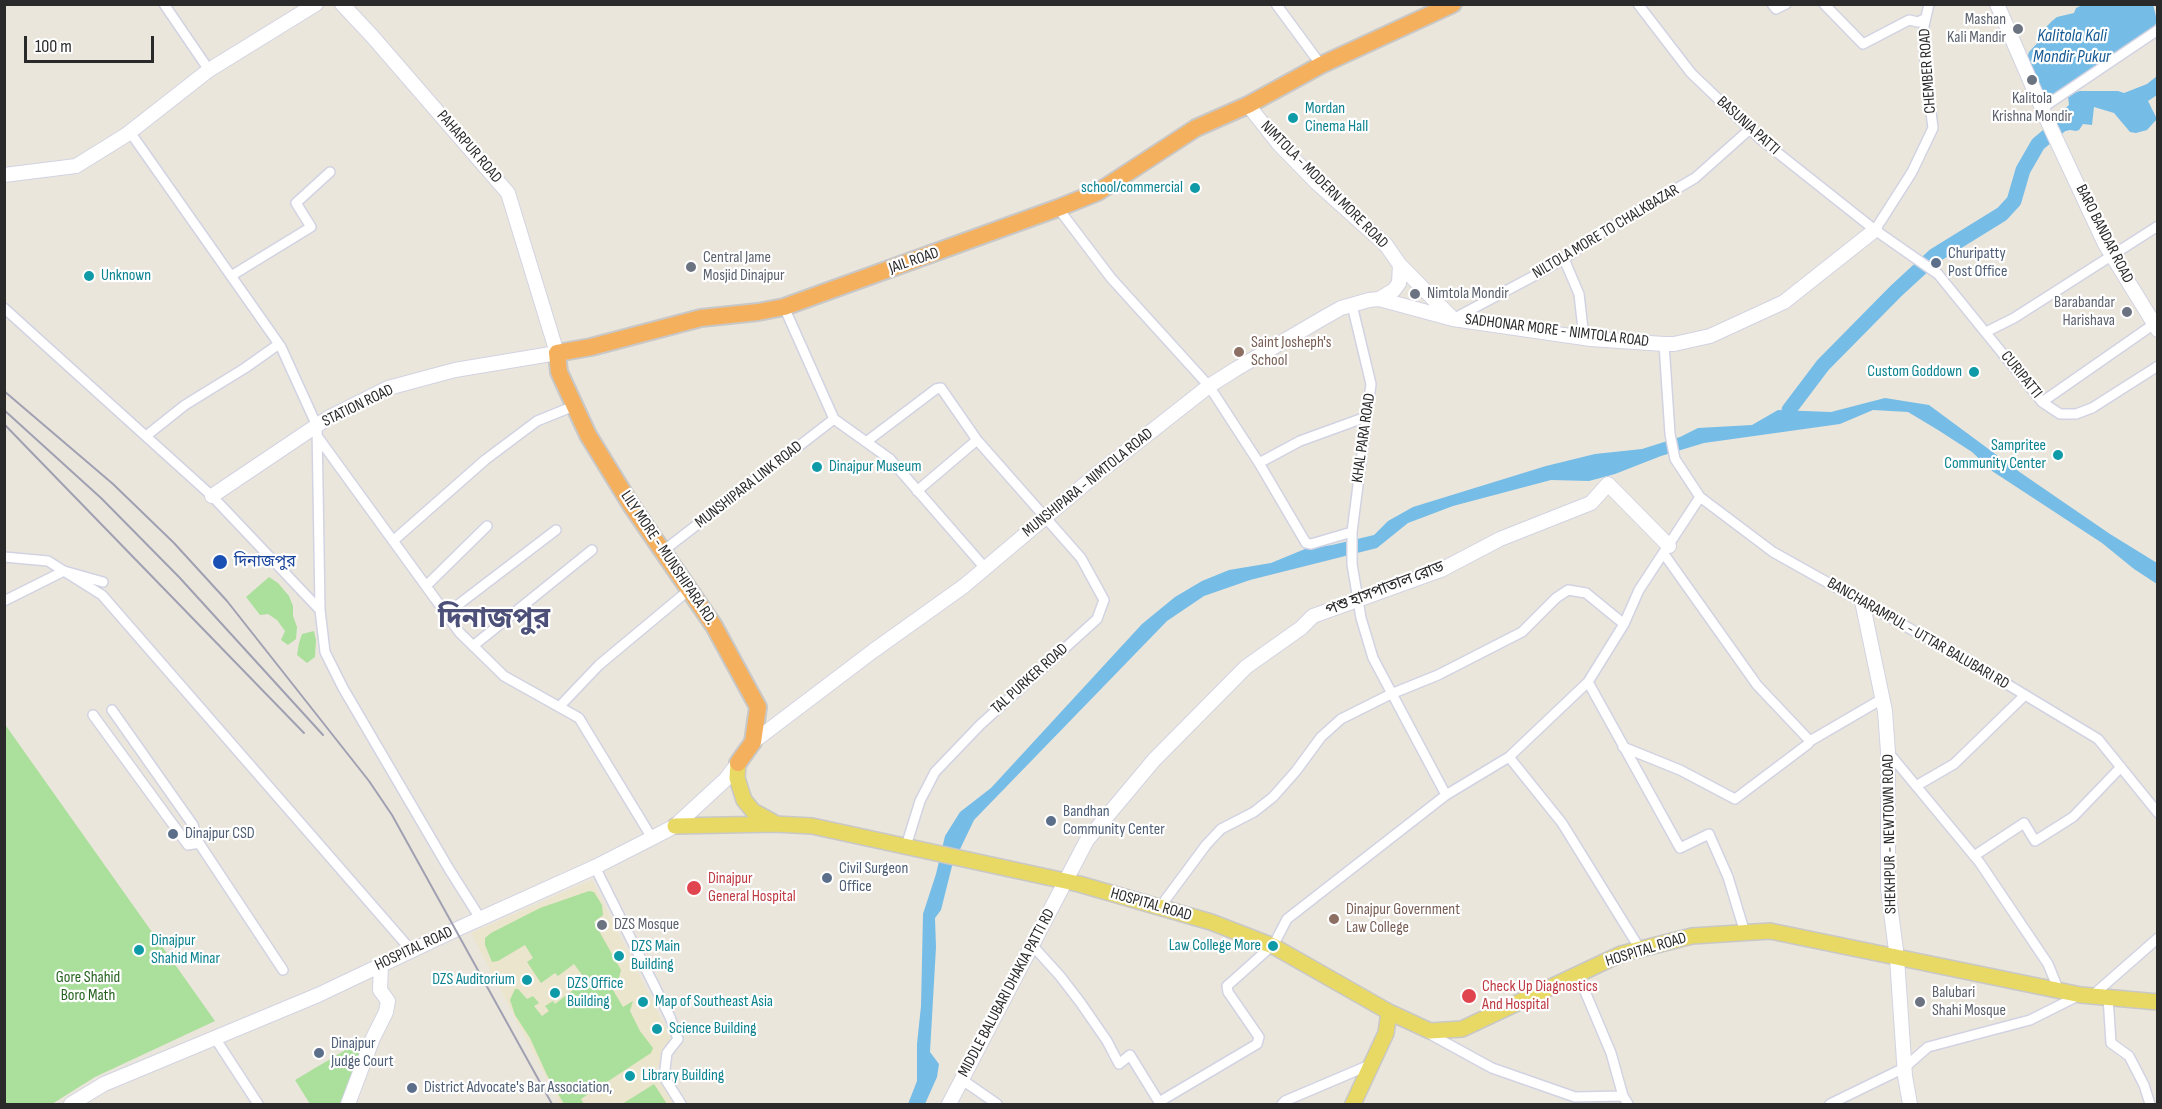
<!DOCTYPE html>
<html>
<head>
<meta charset="utf-8">
<style>
	body { margin:0 }
	#map { position:relative; width:2162px; height:1109px; overflow:hidden; background:#ebe6dc; font-family:"Sofia Sans Condensed",sans-serif }
	canvas { display:block }
	.frame { position:absolute; inset:0; border:6px solid #2a2a2a; pointer-events:none }
	.scale { position:absolute; left:24px; top:36px; width:130px; height:27px; box-sizing:border-box; border:3px solid #2a2a2a; border-top:0; padding-left:8px; font-size:18px; line-height:21px; white-space:nowrap; color:#2a2a2a; -webkit-text-stroke:4px #fff; paint-order:stroke }
</style>
</head>
<body>
<div id="map">
<canvas width="2162" height="1109"></canvas>
<div class="frame"></div>
<div class="scale">100 m</div>
</div>
<script>
const ctx = document.querySelector('canvas').getContext('2d');
ctx.lineJoin = 'round';
function paint(path, color) { ctx.fillStyle = color; ctx.fill(path, 'evenodd'); }
const shape = rows => new Path2D(rows.map(r => 'M' + r).join(''));
function strokePath(path, color, width, dash) { ctx.strokeStyle = color; ctx.lineWidth = width; ctx.lineCap = dash ? 'butt' : 'round'; ctx.setLineDash(dash || []); ctx.stroke(path); }
function write(font, color, halo, rows, align = 'center') {
  ctx.font = font + ' "Sofia Sans Condensed","Noto Sans Bengali",sans-serif'; ctx.lineWidth = 4.5; ctx.setLineDash([]); ctx.textBaseline = 'middle'; ctx.strokeStyle = halo; ctx.fillStyle = color; for (const [text, x, y, turn = 0] of rows) {
    ctx.save(); ctx.translate(x, y); ctx.rotate((+turn || 0) * Math.PI / 180); ctx.textAlign = isNaN(turn) ? turn : align; if (halo) ctx.strokeText(text, 0, 0); ctx.fillText(text, 0, 0); ctx.restore();
  }
}
paint(shape([
	[592,880,671,1039,671,1041,662,1053,659,1066,654,1071,675,1104,560,1104,471,933]
]), '#ece5cd');
paint(shape([
	[269,577,278,583,289,596,293,606,293,616,297,627,296,639,288,645,281,640,285,631,277,620,268,614,260,615,246,597],
	[314,631,316,640,315,657,307,663,297,655,299,643,302,634],
	[4,723,215,1021,95,1077,52,1104,5,1104],
	[589,891,594,892,602,905,603,915,594,922,621,970,619,978,614,983,617,988,613,990,623,1007,633,1001,630,1011,640,1031,653,1048,651,1053,581,1099,584,1104,564,1104,547,1075,530,1038,515,1015,510,1000,515,989,518,989,527,999,533,996,539,1003,534,1006,542,1016,549,1011,545,1006,553,1001,555,1004,586,980,574,964,558,976,555,973,541,983,527,962,533,958,525,945,498,961,492,962,485,945,485,938,491,933,540,908],
	[369,1036,352,1070,352,1075,347,1085,342,1104,310,1104,295,1080],
	[654,1084,667,1104,622,1104,635,1096]
]), '#abdf9c');
paint(shape([
	[2085,4,2153,4,2157,21,2153,29,2117,54,2116,52,2108,56,2109,60,2058,93,2042,98,2026,62,2029,52,2041,39,2045,28,2052,21,2057,17,2074,13,2076,8],
	[2157,76,2157,95,2148,101,2157,119,2147,130,2136,133,2130,132,2114,113,2094,107,2092,125,2083,124,2079,130,2076,131,2070,130,2061,132,2059,129,2058,125,2061,124,2056,120,2054,114,2059,114,2069,105,2068,96,2070,94,2080,91,2118,91,2124,93,2147,84],
	[1885,398,1929,405,2021,473,2110,534,2157,563,2157,584,2134,569,2102,543,1992,471,1972,452,1938,430,1908,412,1873,410,1840,424,1704,443,1661,456,1615,474,1589,481,1551,480,1453,506,1408,523,1377,548,1250,580,1204,596,1167,621,974,820,952,866,941,910,935,918,936,947,930,1052,939,1064,937,1077,925,1104,908,1104,917,1081,917,1044,921,1006,923,914,936,874,945,836,960,812,991,788,1142,624,1175,597,1202,581,1229,570,1271,563,1305,549,1332,545,1374,535,1388,521,1413,507,1546,466,1595,454,1642,449,1680,437,1698,428,1752,425,1778,410,1831,412]
]), '#75bce7');
strokePath(shape([
	[1789,410,1823,365,1896,291,1934,256,2002,214,2014,201,2023,170,2038,144,2062,124]
]), '#75bce7', 15);
const street = shape([
	[164,4,209,70],
	[1276,4,1321,65],
	[1638,4,1691,73,1759,138,1875,230,1938,274,2042,402,2060,414,2076,414,2092,408,2158,366],
	[1772,4,1776,9,1786,4],
	[1824,4,1863,44,1909,20,1918,22,1924,19],
	[2042,108,2158,30],
	[130,132,281,347,317,426,320,610],
	[1058,208,1111,278,1209,386,1259,463,1300,441,1366,417],
	[1875,230,1912,172,1933,128,1925,64,1924,26,1929,4],
	[1564,259,1579,294,1584,338],
	[231,276,311,227,296,203,330,172],
	[1352,305,1371,384,1352,532,1352,564,1361,618,1373,658,1446,795],
	[784,307,834,419,890,459,985,568],
	[4,308,212,496,320,610,325,652,343,688,449,869,480,918],
	[1455,318,1532,277,1568,256,1604,231,1695,178,1750,129],
	[1986,332,2014,318,2158,226],
	[1664,344,1670,434,1675,459,1700,497,1773,552,1982,669,2098,739,2158,813],
	[2042,402,2154,324],
	[146,436,185,405,245,368,279,344],
	[317,436,460,633,504,676,579,718,652,838],
	[866,442,936,389,941,388,977,440,1081,558,1104,600,1097,619,980,725,935,772,920,801,906,846],
	[1259,463,1306,543,1311,544,1352,532],
	[917,491,977,440],
	[393,541,485,460,537,421,574,406],
	[663,551,834,419],
	[1664,554,1757,685,1810,741,1882,699],
	[4,557,48,561,102,595,411,950],
	[426,586,487,526],
	[4,601,64,571,103,582],
	[446,614,556,530],
	[473,646,592,550],
	[1588,682,1680,848,1709,834,1728,877,1745,933],
	[559,707,599,665,689,590],
	[112,710,193,825,199,843,283,970],
	[93,715,188,845,199,843],
	[1623,747,1680,770,1735,799,1808,744,1810,741],
	[1888,752,1980,863,2048,964,2059,991],
	[1509,757,1562,823,1640,949],
	[1916,786,1954,764,2025,695],
	[1974,856,2024,823,2035,841,2073,817,2121,767],
	[595,867,670,1017,678,1039,667,1053,664,1077,681,1104],
	[1160,907,1206,845,1221,829,1254,812,1273,797,1296,771,1321,737,1341,719,1391,694,1438,675,1522,632,1556,598,1568,590,1586,593,1624,624],
	[1032,945,1060,976,1080,1002,1107,1041,1119,1064,1130,1055,1159,1102],
	[1578,975,1611,1053,1623,1096,1628,1104],
	[2093,995,2158,938],
	[2108,997,2111,1043,2129,1056,2144,1085,2150,1104],
	[1428,1033,1492,1068,1575,1097,1623,1096],
	[215,1038,258,1104],
	[961,1079,997,1104],
	[1159,1104,1159,1102,1257,1044,1259,1037,1228,992,1227,986,1274,944,1287,919,1446,795,1509,757,1588,682,1624,624,1639,590,1700,497],
	[1282,1104,1285,1101,1372,1064],
	[1830,1104,1904,1068,1928,1047,2030,1020,2078,996]
]);
const secondary = shape([
	[1997,4,2048,122,2105,244,2158,330],
	[1248,105,1278,143,1317,183,1386,245,1400,265,1453,319,1591,339,1664,344,1674,344,1710,336,1784,302,1875,230],
	[4,175,76,166,126,135,209,70,316,4],
	[1379,299,1394,290,1399,283,1400,265],
	[212,496,328,418,388,388,455,370,557,353,508,193,372,36,342,4],
	[1862,601,1885,711,1888,752,1888,889,1897,958,1905,1076,1910,1104],
	[753,742,873,651,964,586,1092,478,1209,386,1236,369,1325,317,1341,308,1369,300,1379,299,1453,319],
	[71,1104,104,1084,318,995,455,930,595,867,652,838,675,826,726,779,738,763],
	[348,1104,373,1038,386,1012,388,1001,380,990,381,965],
	[949,1104,1087,840,1154,760,1246,667,1301,628,1313,616,1441,570,1500,539,1591,503,1608,484,1669,546]
]);
const primary = shape([
	[738,763,737,778,744,800,753,811,773,822],
	[675,826,775,824,812,826,1079,884,1211,922,1273,946,1389,1012,1430,1031,1462,1029,1621,954,1692,936,1770,931,2081,995,2158,1002],
	[1353,1104,1386,1033,1389,1012]
]);
const highway = shape([
	[738,763,753,742,758,707,714,626,631,505,588,435,559,372,557,353,591,347,701,318,758,312,784,307,1058,208,1098,192,1196,128,1248,105,1321,65,1453,4]
]);
strokePath(street, '#d2d3e2', 12);
strokePath(secondary, '#d2d3e2', 16);
strokePath(primary, '#c8c8c8', 18);
strokePath(highway, '#c8c8c8', 20);
strokePath(street, '#fff', 9);
strokePath(secondary, '#fff', 14);
strokePath(primary, '#e8d864', 15);
strokePath(highway, '#f5b05e', 16);
strokePath(shape([
	[4,391,113,484,174,543,227,601,369,781,392,815,552,1104],
	[4,410,101,498,179,577,323,735],
	[4,424,304,733]
]), '#a0a0b3', 2);
for (const [x, y, r, color] of [
	[2018,29,6,"#6b7280"],
	[2032,80,6,"#6b7280"],
	[1293,118,6,"#0f9aa8"],
	[1195,188,6,"#0f9aa8"],
	[1936,263,6,"#5c6f8a"],
	[691,267,6,"#6b7280"],
	[89,276,6,"#0f9aa8"],
	[1415,294,6,"#6b7280"],
	[2127,312,6,"#6b7280"],
	[1239,352,6,"#8d6e63"],
	[1974,372,6,"#0f9aa8"],
	[2058,455,6,"#0f9aa8"],
	[817,467,6,"#0f9aa8"],
	[220,562,8,"#1a4fb4"],
	[1051,821,6,"#5c6f8a"],
	[173,834,6,"#5c6f8a"],
	[827,878,6,"#5c6f8a"],
	[694,888,8,"#e0444e"],
	[1334,919,6,"#8d6e63"],
	[602,925,6,"#6b7280"],
	[1273,946,6,"#0f9aa8"],
	[139,950,6,"#0f9aa8"],
	[619,956,6,"#0f9aa8"],
	[527,980,6,"#0f9aa8"],
	[555,993,6,"#0f9aa8"],
	[1469,996,8,"#e0444e"],
	[643,1002,6,"#0f9aa8"],
	[1920,1002,6,"#6b7280"],
	[657,1029,6,"#0f9aa8"],
	[319,1053,6,"#5c6f8a"],
	[630,1076,6,"#0f9aa8"],
	[412,1088,6,"#5c6f8a"]
]) { const dot = new Path2D(); dot.arc(x, y, r, 0, 2 * Math.PI); ctx.fillStyle = color; ctx.fill(dot); strokePath(dot, '#fff', 2); }
write('16px', '#5b616d', '#fff', [
	["Mashan",2006,20,"right"],
	["Kali Mandir",2006,38,"right"],
	["Kalitola",2032,99,"center"],
	["Krishna Mondir",2032,117,"center"],
	["Central Jame",703,258],
	["Mosjid Dinajpur",703,276],
	["Nimtola Mondir",1427,294],
	["Barabandar",2115,303,"right"],
	["Harishava",2115,321,"right"],
	["DZS Mosque",614,925],
	["Balubari",1932,993],
	["Shahi Mosque",1932,1011]
], 'left');
write('16px', '#2a2a2a', '#fff', [
	["CHEMBER ROAD",1928,71,-94],
	["BASUNIA PATTI",1748,126,42],
	["PAHARPUR ROAD",469,147,49],
	["NIMTOLA - MODERN MORE ROAD",1324,185,45],
	["NILTOLA MORE TO CHALKBAZAR",1606,232,-31],
	["BARO BANDAR ROAD",2104,234,63],
	["JAIL ROAD",914,261,-19],
	["SADHONAR MORE - NIMTOLA ROAD",1557,331,7],
	["CURIPATTI",2021,375,51],
	["STATION ROAD",358,406,-26],
	["KHAL PARA ROAD",1364,438,-82],
	["MUNSHIPARA - NIMTOLA ROAD",1088,483,-39],
	["MUNSHIPARA LINK ROAD",749,485,-38],
	["LILY MORE - MUNSHIPARA RD.",668,558,56],
	["পশু হাসপাতাল রোড",1385,589,-21],
	["BANCHARAMPUL - UTTAR BALUBARI RD",1918,634,30],
	["TAL PURKER ROAD",1030,679,-42],
	["SHEKHPUR - NEWTOWN ROAD",1890,834,-91],
	["HOSPITAL ROAD",1151,905,16],
	["HOSPITAL ROAD",414,949,-25],
	["HOSPITAL ROAD",1646,950,-17],
	["MIDDLE BALUBARI DHAKIA PATTI RD",1007,993,-62]
]);
write('16px', '#0d838f', '#fff', [
	["Mordan",1305,109],
	["Cinema Hall",1305,127],
	["school/commercial",1183,188,"right"],
	["Unknown",101,276],
	["Custom Goddown",1962,372,"right"],
	["Sampritee",2046,446,"right"],
	["Community Center",2046,464,"right"],
	["Dinajpur Museum",829,467],
	["Dinajpur",151,941],
	["Shahid Minar",151,959],
	["Law College More",1261,946,"right"],
	["DZS Main",631,947],
	["Building",631,965],
	["DZS Auditorium",515,980,"right"],
	["DZS Office",567,984],
	["Building",567,1002],
	["Map of Southeast Asia",655,1002],
	["Science Building",669,1029],
	["Library Building",642,1076]
], 'left');
write('16px', '#4e5e75', '#fff', [
	["Churipatty",1948,254],
	["Post Office",1948,272],
	["Bandhan",1063,812],
	["Community Center",1063,830],
	["Dinajpur CSD",185,834],
	["Civil Surgeon",839,869],
	["Office",839,887],
	["Dinajpur",331,1044],
	["Judge Court",331,1062],
	["District Advocate's Bar Association,",424,1088]
], 'left');
write('16px', '#785e54', '#fff', [
	["Saint Josheph's",1251,343],
	["School",1251,361],
	["Dinajpur Government",1346,910],
	["Law College",1346,928]
], 'left');
write('16px', '#164399', '#fff', [
	["দিনাজপুর",234,562]
], 'left');
write('16px', '#be3a42', '#fff', [
	["Dinajpur",708,879],
	["General Hospital",708,897],
	["Check Up Diagnostics",1482,987],
	["And Hospital",1482,1005]
], 'left');
write('16px', '#25621e', '#fff', [
	["Gore Shahid",88,978],
	["Boro Math",88,996]
]);
write('italic 18px', '#155993', '#fff', [
	["Kalitola Kali",2072,36],
	["Mondir Pukur",2072,57]
]);
write('bold 28px', '#4d5078', '#fff', [
	["দিনাজপুর",494,620]
]);
</script>
</body>
</html>
